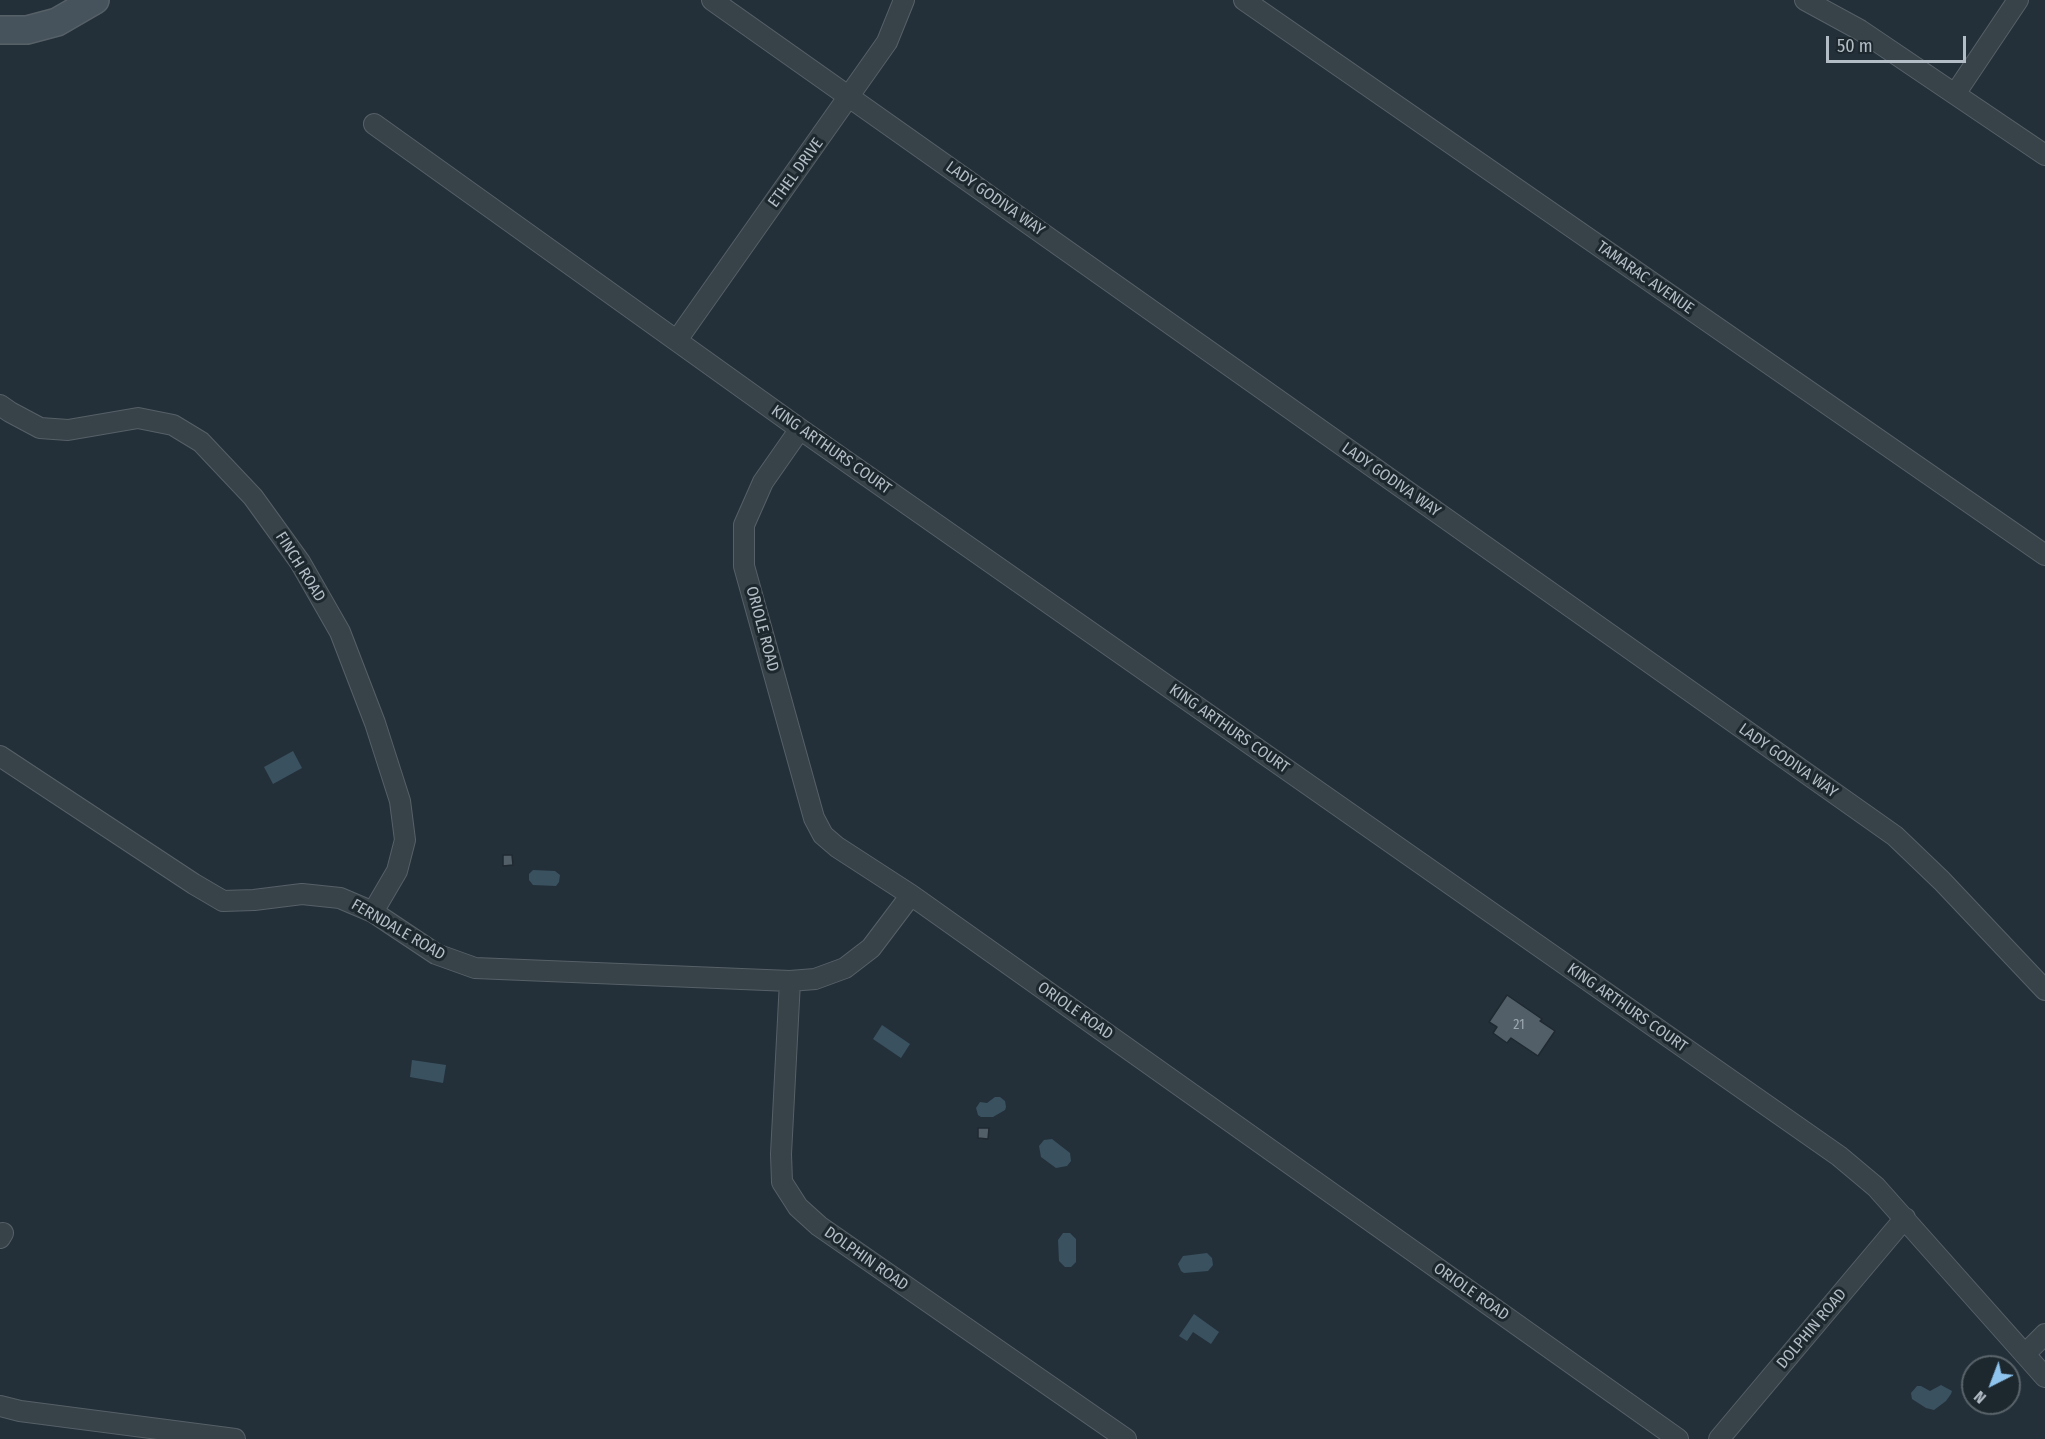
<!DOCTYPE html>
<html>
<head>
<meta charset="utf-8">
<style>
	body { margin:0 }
	#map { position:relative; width:2045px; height:1439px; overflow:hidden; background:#243039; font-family:"Fira Sans Condensed",sans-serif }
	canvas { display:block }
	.north { position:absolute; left:1961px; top:1355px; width:60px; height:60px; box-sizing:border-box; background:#1d272e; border:2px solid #59636a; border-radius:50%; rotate:222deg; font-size:16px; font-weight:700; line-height:24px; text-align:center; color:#b3bdc5 }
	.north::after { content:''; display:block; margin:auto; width:21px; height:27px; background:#8ec4ee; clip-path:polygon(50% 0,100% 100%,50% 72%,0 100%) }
	.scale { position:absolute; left:1826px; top:36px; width:140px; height:27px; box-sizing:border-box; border:3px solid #b3bdc5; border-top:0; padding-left:8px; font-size:18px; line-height:21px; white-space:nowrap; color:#b3bdc5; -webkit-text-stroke:4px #1d272e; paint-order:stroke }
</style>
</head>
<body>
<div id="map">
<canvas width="2045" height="1439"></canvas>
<div class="north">N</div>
<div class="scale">50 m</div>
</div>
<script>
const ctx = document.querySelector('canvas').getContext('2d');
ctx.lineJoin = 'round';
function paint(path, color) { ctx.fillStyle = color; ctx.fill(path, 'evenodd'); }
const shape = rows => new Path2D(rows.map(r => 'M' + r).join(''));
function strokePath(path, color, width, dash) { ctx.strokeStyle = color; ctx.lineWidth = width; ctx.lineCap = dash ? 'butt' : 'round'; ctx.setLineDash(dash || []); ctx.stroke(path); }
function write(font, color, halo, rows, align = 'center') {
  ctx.font = font + ' "Fira Sans Condensed",sans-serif'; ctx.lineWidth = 6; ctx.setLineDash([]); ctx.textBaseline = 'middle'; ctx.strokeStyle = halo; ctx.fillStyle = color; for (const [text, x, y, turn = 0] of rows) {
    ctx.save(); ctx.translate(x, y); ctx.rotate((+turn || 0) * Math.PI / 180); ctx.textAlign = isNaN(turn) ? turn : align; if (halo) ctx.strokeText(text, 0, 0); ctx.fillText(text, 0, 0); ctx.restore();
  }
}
paint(shape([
	[293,751,302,768,273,784,264,767],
	[533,870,555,871,560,875,559,882,556,886,533,885,529,880,529,874],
	[882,1025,910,1044,901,1058,873,1039],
	[412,1060,446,1065,443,1083,410,1077],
	[995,1097,1000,1097,1005,1101,1006,1107,1005,1110,993,1117,981,1117,978,1115,976,1108,980,1102,987,1103],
	[1052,1139,1070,1153,1071,1161,1067,1166,1056,1168,1041,1157,1039,1146,1044,1140],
	[1063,1233,1070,1233,1076,1239,1076,1262,1071,1267,1065,1267,1059,1261,1058,1240],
	[1207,1253,1212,1258,1213,1265,1208,1271,1184,1273,1181,1271,1178,1264,1183,1256],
	[1194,1314,1219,1332,1211,1344,1193,1332,1187,1341,1179,1336],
	[1941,1385,1952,1391,1951,1394,1946,1401,1934,1410,1926,1408,1912,1399,1911,1393,1917,1386,1921,1386,1930,1391]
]), '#3a5160');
const building = shape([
	[503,855,512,855,513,865,503,866,503,855],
	[1507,995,1542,1019,1540,1021,1555,1031,1538,1056,1511,1038,1507,1043,1493,1033,1497,1027,1489,1022,1507,995],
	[978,1128,989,1128,988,1139,978,1138,978,1128]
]);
paint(building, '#525f69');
strokePath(building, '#1f2930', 1.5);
const street = shape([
	[712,0,1895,836,1942,881,2045,990],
	[1244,0,2045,555],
	[1805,0,1860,30,2045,155],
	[1955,94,2018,0],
	[374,124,800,429,1839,1156,1876,1187,2045,1377],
	[677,340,887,42,904,0],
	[0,405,10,412,40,428,68,430,138,418,173,425,201,442,253,497,300,562,340,632,375,723,400,801,405,840,397,871,373,912],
	[800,429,763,482,744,525,744,566,814,818,823,835,837,847,911,895,1678,1439],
	[0,756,194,884,223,901,254,900,302,894,340,898,373,912,436,954,475,968,790,981,815,979,845,968,871,948,911,895],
	[790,981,781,1154,782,1182,798,1207,819,1226,1126,1439],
	[0,1238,3,1233],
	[2025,1354,2045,1334],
	[0,1406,20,1411,235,1439],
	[1719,1439,1905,1218]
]);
const secondary = shape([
	[0,30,27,30,57,22,95,0]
]);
strokePath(street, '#566067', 22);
strokePath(secondary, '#566067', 30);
strokePath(street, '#374249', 20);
strokePath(secondary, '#46525c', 27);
write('14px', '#9ba6ae', null, [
	["21",1519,1025]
]);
write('16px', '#b3bdc5', '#1d272e', [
	["ETHEL DRIVE",796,173,-54],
	["LADY GODIVA WAY",995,199,35],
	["TAMARAC AVENUE",1645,278,35],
	["KING ARTHURS COURT",831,450,35],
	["LADY GODIVA WAY",1391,480,35],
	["FINCH ROAD",300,567,58],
	["ORIOLE ROAD",762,629,75],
	["KING ARTHURS COURT",1229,729,35],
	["LADY GODIVA WAY",1788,761,35],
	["FERNDALE ROAD",398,930,30],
	["KING ARTHURS COURT",1627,1008,35],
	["ORIOLE ROAD",1075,1011,35],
	["DOLPHIN ROAD",866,1259,35],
	["ORIOLE ROAD",1471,1292,35],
	["DOLPHIN ROAD",1812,1329,-50]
]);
</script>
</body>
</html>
